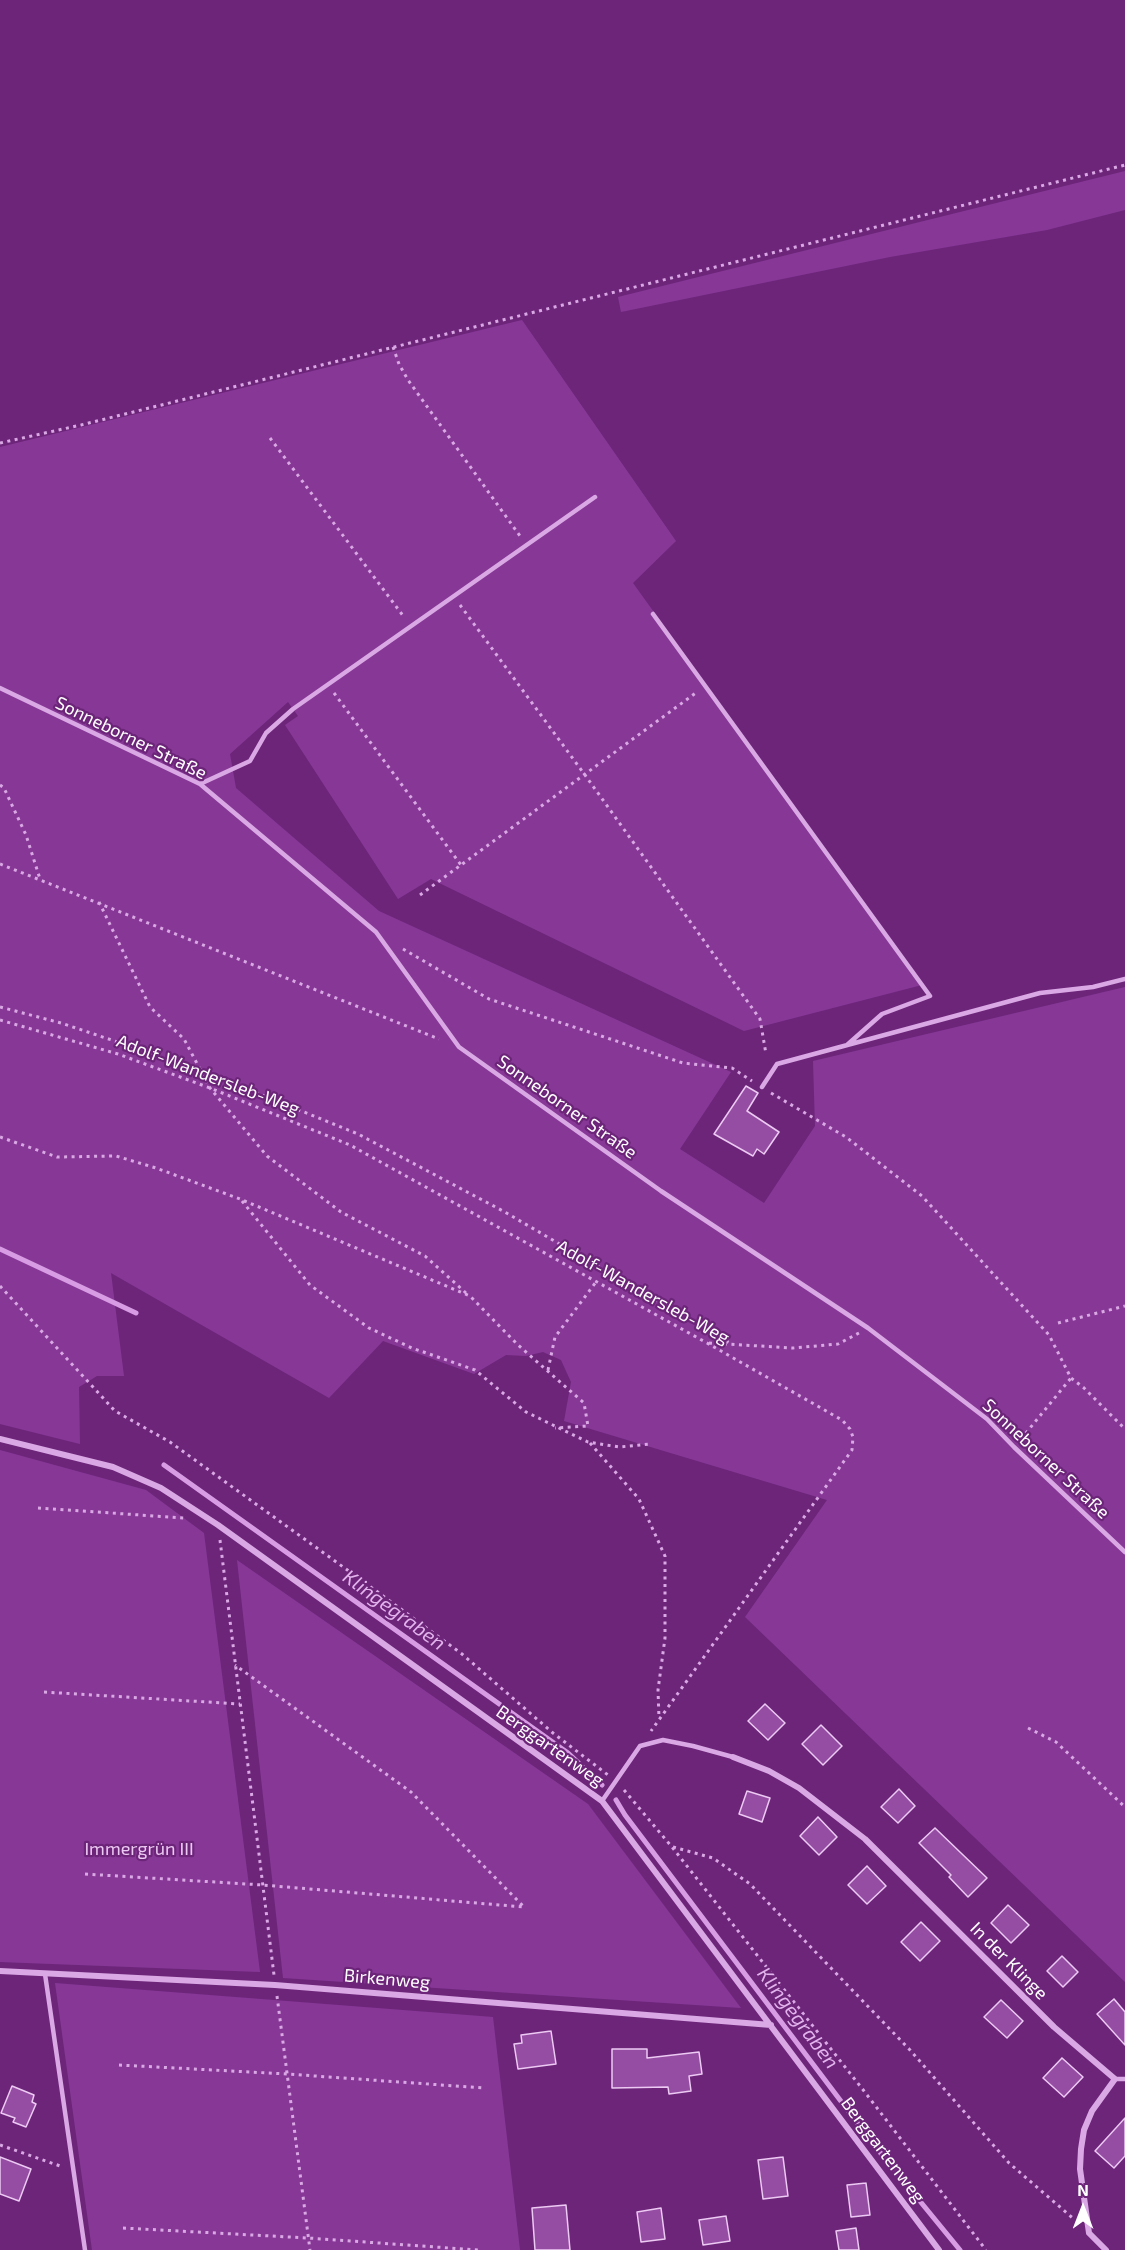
<!DOCTYPE html>
<html>
<head>
<meta charset="utf-8">
<style>
	body { margin:0 }
	#map { position:relative; width:1125px; height:2250px; overflow:hidden; background:#6d257a; font-family:"Exo 2",sans-serif }
	canvas { display:block }
	.north { position:absolute; left:1053px; top:2178px; width:60px; height:60px; -webkit-text-stroke:4px #6d257a; paint-order:stroke; rotate:0deg; font-size:16px; font-weight:700; line-height:24px; text-align:center; color:#fff }
	.north::after { content:''; display:block; margin:auto; width:21px; height:27px; background:#fff; clip-path:polygon(50% 0,100% 100%,50% 72%,0 100%) }
</style>
</head>
<body>
<div id="map">
<canvas width="1125" height="2250"></canvas>
<div class="north">N</div>
</div>
<script>
const ctx = document.querySelector('canvas').getContext('2d');
ctx.lineJoin = 'round';
function paint(path, color) { ctx.fillStyle = color; ctx.fill(path, 'evenodd'); }
const shape = rows => new Path2D(rows.map(r => 'M' + r).join(''));
function strokePath(path, color, width, dash) { ctx.strokeStyle = color; ctx.lineWidth = width; ctx.lineCap = dash ? 'butt' : 'round'; ctx.setLineDash(dash || []); ctx.stroke(path); }
function write(font, color, halo, rows, align = 'center') {
  ctx.font = font + ' "Exo 2",sans-serif'; ctx.lineWidth = 4.5; ctx.setLineDash([]); ctx.textBaseline = 'middle'; ctx.strokeStyle = halo; ctx.fillStyle = color; for (const [text, x, y, turn = 0] of rows) {
    ctx.save(); ctx.translate(x, y); ctx.rotate((+turn || 0) * Math.PI / 180); ctx.textAlign = isNaN(turn) ? turn : align; if (halo) ctx.strokeText(text, 0, 0); ctx.fillText(text, 0, 0); ctx.restore();
  }
}
paint(shape([
	[1125,171,1125,210,1047,230,890,257,621,312,618,297],
	[522,320,676,541,633,583,922,985,744,1031,431,879,398,899,285,725,298,716,288,702,230,754,236,788,379,911,731,1072,680,1149,764,1203,815,1126,813,1061,1125,987,1125,1982,745,1617,827,1500,564,1421,571,1382,561,1360,543,1352,526,1356,506,1355,474,1374,383,1341,329,1398,111,1273,124,1376,97,1376,79,1387,80,1444,0,1424,0,447],
	[0,1450,146,1490,204,1533,260,1972,0,1962],
	[237,1560,588,1804,741,2008,283,1978],
	[55,1983,493,2017,520,2250,92,2250]
]), '#873897');
strokePath(shape([
	[0,1249,136,1313],
	[164,1465,568,1753,602,1785],
	[616,1800,625,1815,874,2145,960,2250]
]), '#d89ce4', 5);
const building = shape([
	[746,1086,758,1093,747,1111,779,1132,764,1154,757,1149,753,1156,714,1134,746,1086],
	[765,1704,785,1723,768,1740,748,1721,765,1704],
	[821,1725,842,1746,823,1765,802,1744,821,1725],
	[899,1789,915,1806,898,1823,881,1807,899,1789],
	[747,1791,770,1798,762,1822,739,1814,747,1791],
	[818,1817,837,1837,819,1855,800,1836,818,1817],
	[935,1828,987,1878,968,1897,949,1877,951,1875,919,1843,935,1828],
	[867,1866,886,1886,867,1904,848,1885,867,1866],
	[1008,1905,1029,1925,1011,1943,991,1923,1008,1905],
	[921,1922,940,1941,920,1961,901,1942,921,1922],
	[1062,1956,1078,1972,1063,1987,1047,1971,1062,1956],
	[1114,1999,1125,2012,1125,2045,1097,2014,1114,1999],
	[1001,2000,1023,2021,1007,2038,984,2017,1001,2000],
	[551,2031,556,2064,518,2069,514,2044,522,2043,521,2035,551,2031],
	[612,2049,647,2049,647,2058,699,2052,702,2074,689,2076,691,2091,669,2094,668,2087,612,2088,612,2049],
	[1062,2058,1083,2077,1064,2097,1043,2078,1062,2058],
	[12,2086,34,2095,32,2102,36,2104,26,2127,13,2122,15,2118,1,2113,12,2086],
	[1125,2118,1125,2156,1114,2168,1095,2151,1125,2118],
	[0,2157,31,2169,19,2201,0,2194,0,2157],
	[783,2157,788,2196,763,2199,758,2160,783,2157],
	[866,2183,870,2215,851,2217,847,2185,866,2183],
	[566,2205,570,2250,535,2250,532,2208,566,2205],
	[661,2208,665,2239,641,2242,637,2212,661,2208],
	[726,2216,730,2241,703,2245,699,2220,726,2216],
	[856,2228,859,2250,839,2250,836,2231,856,2228]
]);
paint(building, '#954da3');
strokePath(building, '#edcaf3', 1.5);
strokePath(shape([
	[393,347,399,364,408,380,520,536],
	[270,438,404,617],
	[0,443,81,425,1125,165],
	[460,605,585,775,760,1019,766,1054],
	[334,693,461,865],
	[0,785,4,788,26,835,40,879],
	[0,864,439,1039],
	[420,895,697,692],
	[99,902,150,1007,184,1039,210,1088,267,1156,341,1212,425,1256,466,1293],
	[403,949,489,999,683,1063,732,1068,752,1081],
	[0,1007,61,1023,201,1070,358,1134,503,1211,733,1345],
	[0,1020,118,1054,210,1088,350,1145,707,1343,842,1420,850,1429,853,1437,852,1450,651,1731],
	[771,1093,846,1137,922,1196,1049,1335,1071,1378,1084,1388,1125,1429],
	[0,1137,57,1157,116,1156,156,1168,240,1199,470,1296,518,1345,584,1403,588,1426,555,1428],
	[242,1201,310,1285,369,1328,412,1348,475,1370,526,1412,588,1442,619,1447,650,1444],
	[0,1286,115,1411,170,1442,364,1582,462,1654,553,1733,608,1775],
	[1058,1323,1125,1306],
	[709,1343,793,1348,838,1344,859,1333],
	[548,1370,555,1337,596,1282],
	[1021,1439,1071,1378],
	[590,1443,639,1499,665,1556,665,1638,658,1690,659,1718],
	[38,1508,184,1518],
	[220,1540,274,1975],
	[44,1692,240,1704],
	[1028,1728,1056,1742,1125,1807],
	[624,1790,672,1847,864,2091,986,2250],
	[673,1847,713,1858,750,1884,910,2050,1009,2163,1075,2220],
	[85,1874,263,1885,524,1907,411,1792,235,1665],
	[277,1996,310,2250],
	[119,2065,287,2074,484,2088],
	[0,2145,63,2167],
	[123,2228,308,2238,478,2250]
]), '#daa8e4', 3, [3, 4.5]);
strokePath(shape([
	[653,614,930,996,882,1014,847,1045],
	[0,688,200,784,376,932,459,1047,661,1191,868,1328,987,1419,1014,1447,1125,1552],
	[200,784,250,761,266,733,293,709,595,497],
	[762,1087,777,1064,1040,993,1093,987,1125,979],
	[602,1801,640,1746,663,1740,693,1746,733,1757],
	[45,1974,85,2250],
	[1115,2079,1125,2079]
]), '#daa8e4', 4.5);
strokePath(shape([
	[0,1439,113,1467,161,1488,218,1525,602,1801,939,2250],
	[733,1757,769,1771,799,1788,865,1839,1054,2027,1115,2079,1092,2111,1084,2130,1081,2149,1080,2169,1089,2233,1106,2250],
	[0,1971,275,1985,771,2025]
]), '#daa8e4', 6);
write('18px', '#fff', '#6d257a', [
	["Sonneborner Straße",131,738,26],
	["Adolf-Wandersleb-Weg",208,1075,21],
	["Sonneborner Straße",567,1107,35],
	["Adolf-Wandersleb-Weg",643,1292,29],
	["Sonneborner Straße",1046,1459,43],
	["Berggartenweg",550,1746,35],
	["In der Klinge",1009,1961,45],
	["Birkenweg",387,1979,5],
	["Berggartenweg",883,2150,53]
]);
write('18px', '#edcaf3', '#6d257a', [
	["Immergrün III",139,1849]
]);
write('italic 20px', '#e2b3ec', '#6d257a', [
	["Klingegraben",394,1610,36],
	["Klingegraben",798,2018,53]
]);
</script>
</body>
</html>
